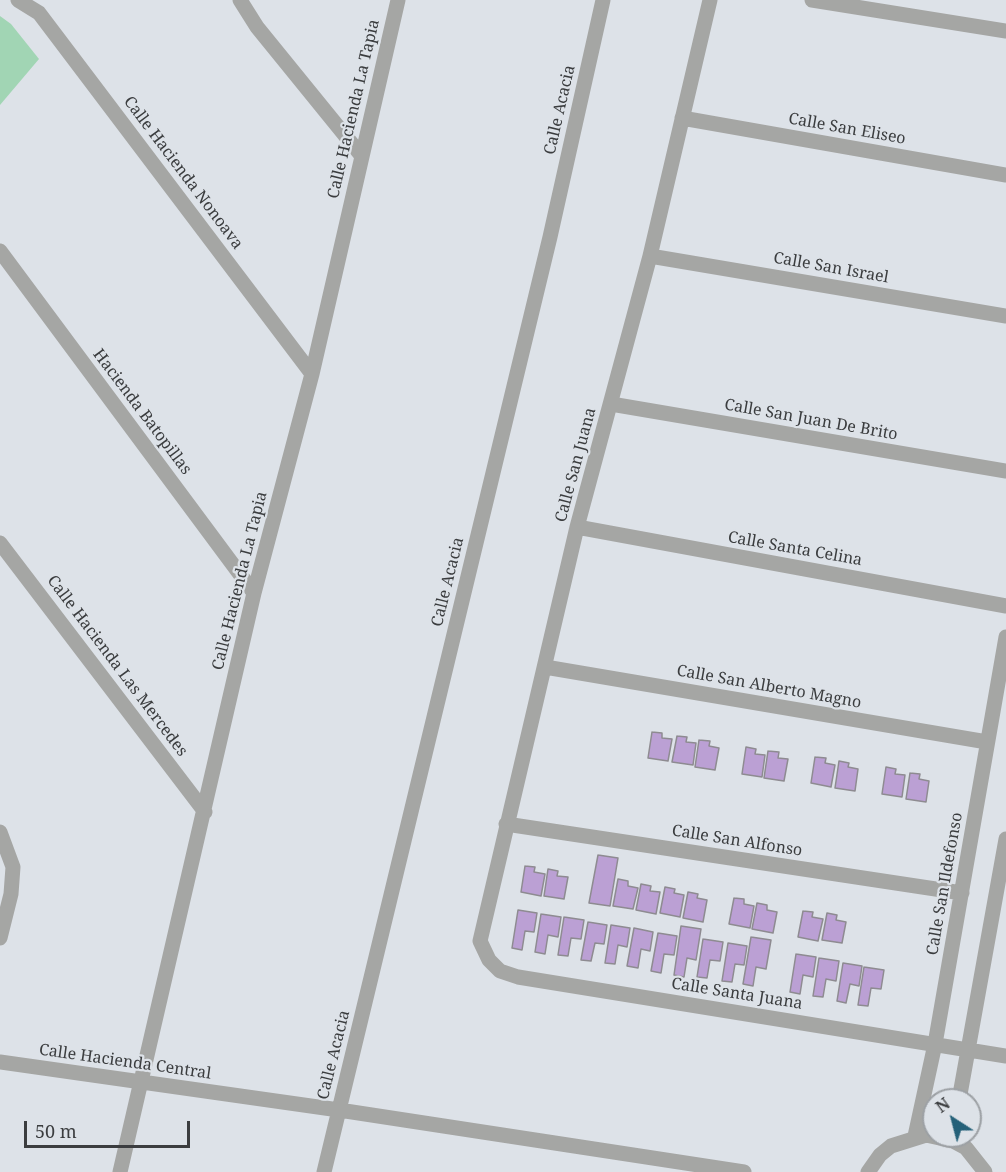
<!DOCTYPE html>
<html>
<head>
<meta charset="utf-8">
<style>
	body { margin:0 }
	#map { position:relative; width:1006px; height:1172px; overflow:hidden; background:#dde2e8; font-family:"Noto Serif",serif }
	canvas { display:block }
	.north { position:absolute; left:922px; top:1088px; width:60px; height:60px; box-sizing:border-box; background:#dde2e8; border:2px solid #9ca0a4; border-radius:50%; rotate:324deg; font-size:16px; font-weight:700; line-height:24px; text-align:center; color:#3b3d3f }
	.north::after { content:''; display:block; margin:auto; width:21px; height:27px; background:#256179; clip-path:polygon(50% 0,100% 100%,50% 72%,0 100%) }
	.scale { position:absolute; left:24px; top:1121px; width:166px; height:27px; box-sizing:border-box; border:3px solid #3b3d3f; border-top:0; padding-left:8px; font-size:18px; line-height:21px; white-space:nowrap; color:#3b3d3f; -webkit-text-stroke:4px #dde2e8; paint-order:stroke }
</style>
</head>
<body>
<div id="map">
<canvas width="1006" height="1172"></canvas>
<div class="north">N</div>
<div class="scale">50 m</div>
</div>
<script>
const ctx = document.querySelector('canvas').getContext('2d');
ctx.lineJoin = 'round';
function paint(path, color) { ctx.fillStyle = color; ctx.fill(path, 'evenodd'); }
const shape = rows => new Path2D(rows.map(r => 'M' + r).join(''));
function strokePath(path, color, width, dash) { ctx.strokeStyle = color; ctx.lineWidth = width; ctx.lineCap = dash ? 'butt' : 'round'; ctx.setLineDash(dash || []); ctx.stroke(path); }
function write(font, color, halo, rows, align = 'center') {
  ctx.font = font + ' "Noto Serif",serif'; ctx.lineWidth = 4.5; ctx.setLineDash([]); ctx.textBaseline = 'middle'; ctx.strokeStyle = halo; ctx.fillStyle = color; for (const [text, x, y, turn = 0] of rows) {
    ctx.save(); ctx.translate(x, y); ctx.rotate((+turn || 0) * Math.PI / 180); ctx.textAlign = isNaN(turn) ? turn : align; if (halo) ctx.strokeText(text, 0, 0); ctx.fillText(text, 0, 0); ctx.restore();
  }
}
paint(shape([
	[0,16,11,24,39,59,0,105]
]), '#a1d5b4');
const building = shape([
	[652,732,662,733,662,738,672,739,668,761,648,758,652,732],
	[677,736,687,737,686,742,696,743,693,765,672,762,677,736],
	[699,740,710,741,709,746,719,748,715,770,695,767,699,740],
	[746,747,756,749,755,754,765,755,762,777,742,774,746,747],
	[768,751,779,752,778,758,788,759,784,781,764,778,768,751],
	[815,757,826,758,825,763,835,765,831,787,811,783,815,757],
	[839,761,849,763,848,767,858,769,855,791,835,788,839,761],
	[886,767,896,769,895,774,905,775,902,797,882,794,886,767],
	[910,773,920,774,919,779,929,781,926,802,906,799,910,773],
	[598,855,618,858,610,906,589,903,598,855],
	[525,866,535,867,534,872,545,874,541,896,521,892,525,866],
	[548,869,558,871,557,876,568,877,564,899,544,896,548,869],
	[618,879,628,881,628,886,638,888,633,909,613,906,618,879],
	[641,884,651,886,650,891,660,892,656,914,636,910,641,884],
	[665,887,675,889,674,893,684,895,680,917,660,913,665,887],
	[688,892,698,894,697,898,707,900,703,922,683,918,688,892],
	[734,898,744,899,744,904,754,906,750,928,729,924,734,898],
	[757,903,767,905,767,910,777,912,773,933,752,929,757,903],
	[518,910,537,913,534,932,525,931,522,950,512,948,518,910],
	[803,911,813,912,812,917,823,919,818,941,798,937,803,911],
	[827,913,837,915,836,920,846,922,842,943,822,940,827,913],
	[541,914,561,917,558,937,548,935,545,954,535,952,541,914],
	[564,917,584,920,581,939,571,938,568,956,558,955,564,917],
	[588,922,607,925,604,944,595,943,591,961,581,960,588,922],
	[611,925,630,928,627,947,618,945,615,964,605,963,611,925],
	[681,926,701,929,696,960,687,958,684,977,674,975,681,926],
	[634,928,653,932,650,951,641,949,638,968,627,966,634,928],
	[658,933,677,936,674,955,664,954,661,973,651,971,658,933],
	[751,937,771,940,766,969,756,967,753,986,743,984,751,937],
	[703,939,723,942,720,961,710,960,707,978,697,977,703,939],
	[728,943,747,946,744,965,735,964,732,982,722,981,728,943],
	[796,954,816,957,813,977,803,975,800,994,790,992,796,954],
	[819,958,839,961,836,981,826,979,823,997,813,996,819,958],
	[843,963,862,966,859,986,850,984,846,1003,837,1001,843,963],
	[864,967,884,970,881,989,871,988,868,1006,858,1005,864,967]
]);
paint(building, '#bba0d4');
strokePath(building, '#8e8b91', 1.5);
strokePath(shape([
	[18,0,39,13,312,374],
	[240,0,257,27,361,155],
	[710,0,650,256,577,527,480,941,489,960,500,971,518,977,1006,1056],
	[812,0,1006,31],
	[682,118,1006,175],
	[0,251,254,593],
	[650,256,1006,316],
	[611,404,1006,471],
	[577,527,1006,606],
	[0,543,205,812],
	[545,667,987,742],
	[506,824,962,893],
	[0,832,13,867,11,894,0,938],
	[0,1062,339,1110,744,1172],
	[959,1100,1006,839],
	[915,1136,935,1044,1006,637],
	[120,1172,254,593,312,374,398,0],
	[324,1172,550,237,603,0],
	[868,1172,880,1155,891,1146,926,1135,953,1141,966,1148,985,1172]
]), '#a5a6a4', 15);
write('16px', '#3b3d3f', '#dde2e8', [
	["Calle Hacienda La Tapia",354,109,-77],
	["Calle Acacia",560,110,-77],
	["Calle San Eliseo",847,129,10],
	["Calle Hacienda Nonoava",183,173,53],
	["Calle San Israel",831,268,10],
	["Hacienda Batopillas",142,412,53],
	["Calle San Juan De Brito",811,420,10],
	["Calle San Juana",576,465,-75],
	["Calle Santa Celina",795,549,10],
	["Calle Hacienda La Tapia",240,581,-76],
	["Calle Acacia",448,582,-76],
	["Calle Hacienda Las Mercedes",117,666,53],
	["Calle San Alberto Magno",769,687,10],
	["Calle San Alfonso",737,841,9],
	["Calle San Ildefonso",945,884,-80],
	["Calle Santa Juana",737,994,9],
	["Calle Acacia",334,1055,-76],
	["Calle Hacienda Central",125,1062,8]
]);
</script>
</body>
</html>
